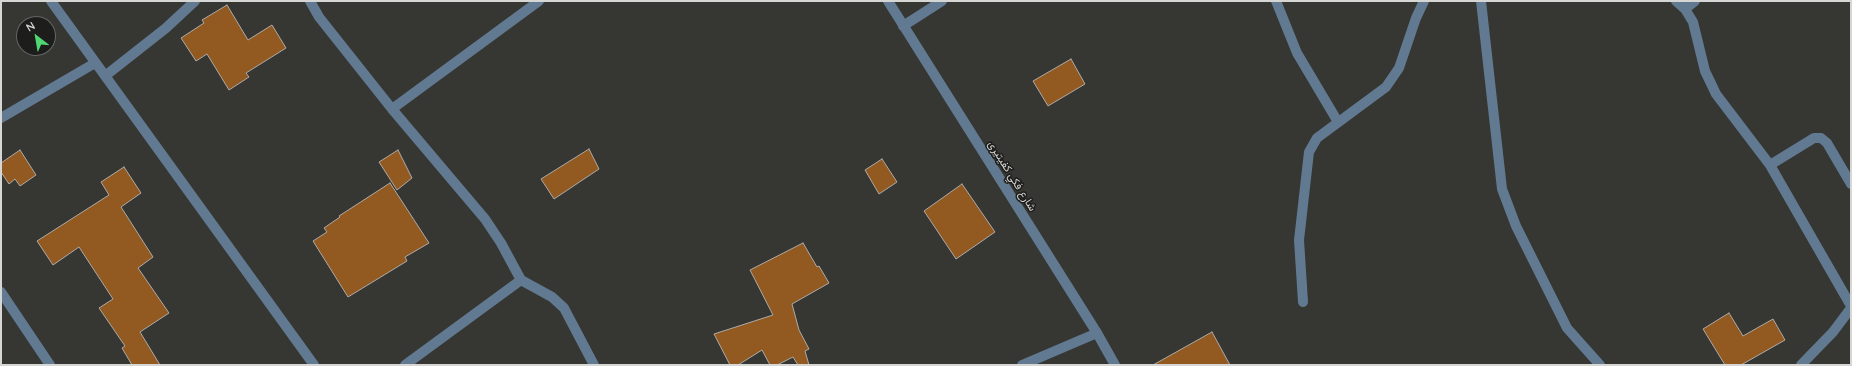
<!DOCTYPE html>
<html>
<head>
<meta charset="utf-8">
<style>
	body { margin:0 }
	#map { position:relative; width:1852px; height:366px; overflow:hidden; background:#363632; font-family:Quicksand,sans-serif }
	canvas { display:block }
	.frame { position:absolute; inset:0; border:2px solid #d6d6d4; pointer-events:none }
	.north { position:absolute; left:16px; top:16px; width:40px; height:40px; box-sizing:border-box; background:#1d1d1c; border:1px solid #676766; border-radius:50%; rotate:329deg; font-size:11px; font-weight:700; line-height:16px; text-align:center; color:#d6d6d4 }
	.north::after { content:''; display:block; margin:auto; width:14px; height:18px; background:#51d674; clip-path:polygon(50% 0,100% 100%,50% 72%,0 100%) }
</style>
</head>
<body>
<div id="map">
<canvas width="1852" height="366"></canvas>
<div class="frame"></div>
<div class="north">N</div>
</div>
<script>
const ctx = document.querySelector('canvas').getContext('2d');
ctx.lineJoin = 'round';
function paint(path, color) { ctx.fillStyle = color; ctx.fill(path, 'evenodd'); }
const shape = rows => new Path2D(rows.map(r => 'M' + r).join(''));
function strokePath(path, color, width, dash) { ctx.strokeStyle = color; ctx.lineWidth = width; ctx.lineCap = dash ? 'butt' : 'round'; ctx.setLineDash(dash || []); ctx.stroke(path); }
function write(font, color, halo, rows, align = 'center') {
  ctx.font = font + ' Quicksand,Vazirmatn,sans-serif'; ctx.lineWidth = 3; ctx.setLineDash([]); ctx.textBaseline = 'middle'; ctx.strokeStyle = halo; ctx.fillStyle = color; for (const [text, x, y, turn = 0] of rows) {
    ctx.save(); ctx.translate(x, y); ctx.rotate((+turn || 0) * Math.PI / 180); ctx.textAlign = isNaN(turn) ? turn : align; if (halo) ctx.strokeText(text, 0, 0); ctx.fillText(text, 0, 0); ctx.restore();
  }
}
const building = shape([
	[227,5,248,40,272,25,286,48,246,73,249,77,229,90,207,54,196,61,181,38,204,23,202,20,227,5],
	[1071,59,1085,84,1048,106,1033,81,1071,59],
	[589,149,599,169,554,199,541,179,589,149],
	[20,150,36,175,20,186,15,179,9,184,1,172,1,163,20,150],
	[398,150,412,178,397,190,379,162,398,150],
	[882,159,897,182,879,194,865,170,882,159],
	[124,167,141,193,121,207,153,257,138,268,169,313,140,332,160,365,132,365,122,348,125,346,99,308,113,299,79,247,53,265,37,241,109,195,101,182,124,167],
	[390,183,429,243,405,257,407,261,348,297,313,241,327,232,324,228,340,217,339,216,390,183],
	[962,184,995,232,956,259,924,211,962,184],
	[803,243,817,267,819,266,829,283,792,304,799,330,809,349,805,351,809,365,798,365,793,357,777,365,770,365,762,350,738,365,730,365,714,334,773,315,750,270,803,243],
	[1729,313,1743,336,1773,319,1785,340,1741,365,1725,365,1703,329,1729,313],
	[1212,332,1230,365,1153,365,1212,332]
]);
paint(building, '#925a21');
strokePath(building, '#aeaba8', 1);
strokePath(shape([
	[51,1,314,365],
	[310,1,319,17,392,109,539,1],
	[888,1,1097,333,1115,365],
	[1276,1,1297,53,1338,122],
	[1481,1,1502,189,1516,226,1567,328,1600,365],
	[1676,1,1685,9,1693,22,1705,71,1716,94,1770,165,1851,306],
	[1685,9,1695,1],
	[903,26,942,1],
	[105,76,166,28,195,1],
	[392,109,485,219,501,243,521,280,552,297,564,308,594,365],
	[1,118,95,63],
	[1770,165,1814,138,1821,138,1827,143,1851,184],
	[1,292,50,365],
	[1303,302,1299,240,1309,152,1317,138,1386,87,1399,68,1416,18,1424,1],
	[405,365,521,280],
	[1022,365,1097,333],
	[1801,365,1833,332,1851,308]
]), '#617a91', 10);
write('11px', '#d6d6d4', '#1d1d1c', [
	["شارع فكي كفيتيرى",1012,176,58]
]);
</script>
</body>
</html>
